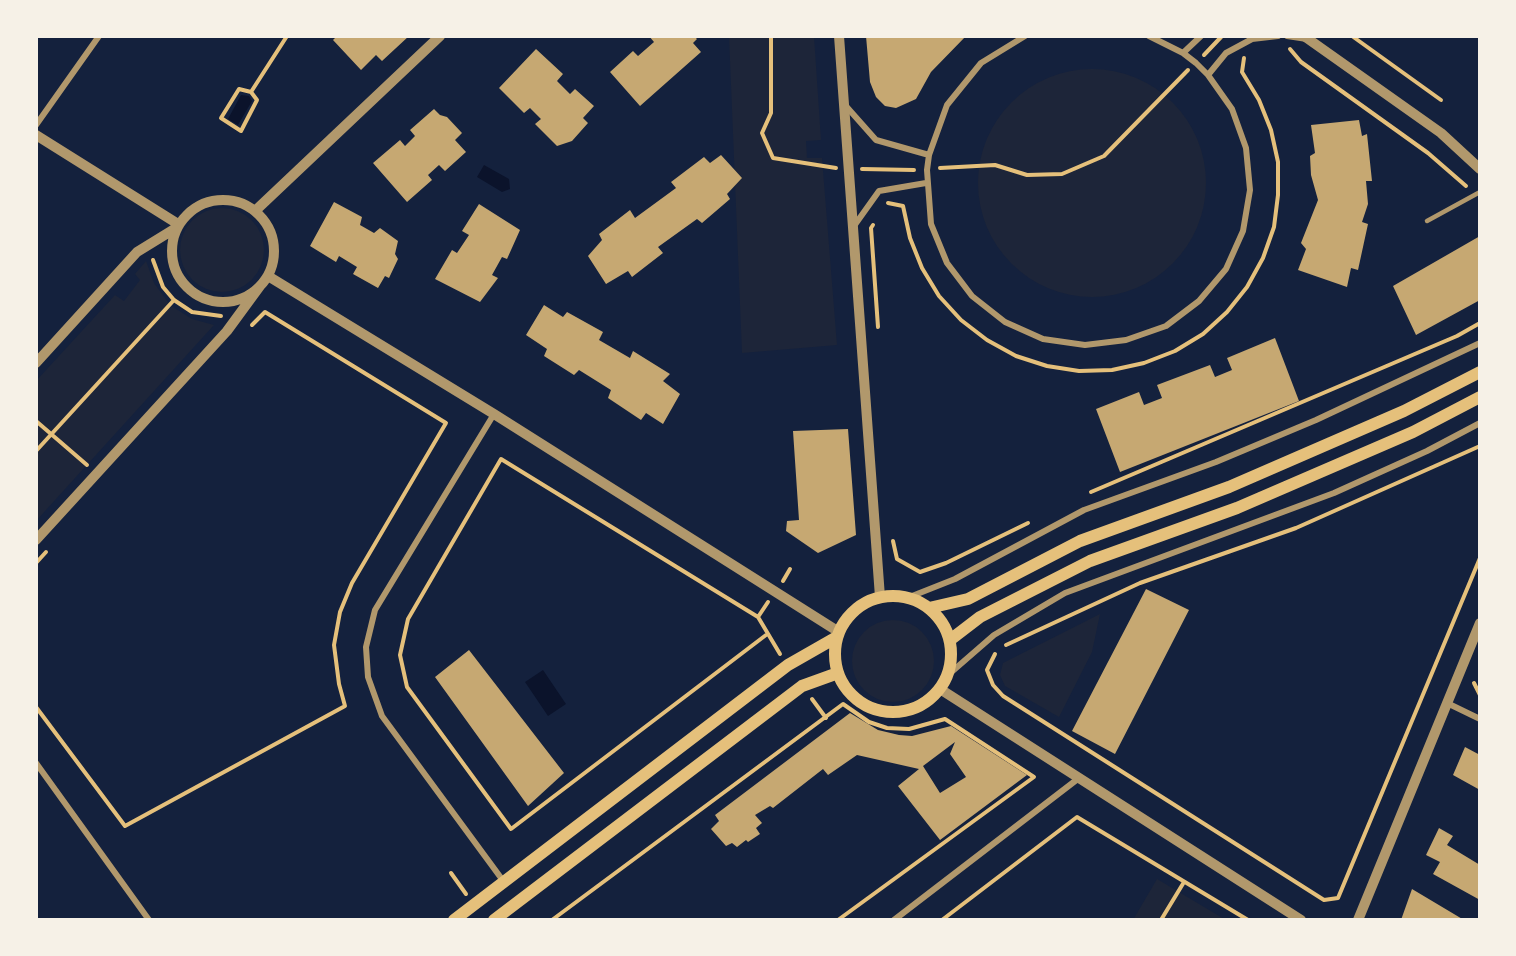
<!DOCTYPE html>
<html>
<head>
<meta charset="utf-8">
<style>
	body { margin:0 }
	#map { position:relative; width:1516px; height:956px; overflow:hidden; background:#14213d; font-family:"Alegreya Sans",sans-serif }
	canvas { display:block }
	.frame { position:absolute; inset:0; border:38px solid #f6f1e7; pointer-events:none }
</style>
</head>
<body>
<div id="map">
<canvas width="1516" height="956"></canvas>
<div class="frame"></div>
</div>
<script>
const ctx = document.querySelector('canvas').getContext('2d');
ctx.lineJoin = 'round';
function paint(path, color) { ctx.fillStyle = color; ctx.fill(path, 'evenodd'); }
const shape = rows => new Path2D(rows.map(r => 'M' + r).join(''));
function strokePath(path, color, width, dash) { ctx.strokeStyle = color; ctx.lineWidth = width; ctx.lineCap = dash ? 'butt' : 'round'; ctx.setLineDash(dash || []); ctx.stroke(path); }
paint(shape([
	[729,36,814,36,821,140,806,141,807,158,822,158,837,345,742,353],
	'978 183a114 114 0 1 1 228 0a114 114 0 1 1-228 0Z',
	'180 250a42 42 0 1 1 84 0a42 42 0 1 1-84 0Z',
	[146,261,154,283,170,305,192,319,214,325,36,521,36,381,115,295,124,301,140,280,135,274],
	[1100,614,1092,652,1059,717,1005,686,1000,675,1003,663],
	'852 661a41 41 0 1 1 82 0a41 41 0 1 1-82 0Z',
	[1157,879,1226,920,1133,920]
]), '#1d2539');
paint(shape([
	[241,95,249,96,252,101,238,125,228,119],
	[484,165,509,179,510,189,502,192,477,177],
	[543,670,566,704,548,716,525,682]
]), '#0b132b');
paint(shape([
	[337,36,409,36,382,61,376,55,361,70,333,40],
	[649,36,694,36,697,39,693,43,701,52,640,106,610,72,633,51,638,56,654,42],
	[866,36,966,36,931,72,916,99,896,108,885,106,876,97,870,82],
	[536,49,563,74,557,81,570,94,575,89,594,106,583,118,588,123,572,141,557,146,535,124,541,119,530,108,524,113,499,88],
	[434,109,440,115,447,117,462,133,455,140,466,152,445,171,439,165,428,175,432,180,407,202,373,163,400,140,405,146,415,136,410,130],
	[1359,120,1362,136,1367,134,1372,181,1366,181,1368,204,1362,222,1368,224,1358,270,1351,268,1347,287,1298,270,1306,249,1301,243,1318,200,1311,175,1310,156,1315,153,1311,125],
	[721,155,742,178,727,194,730,199,702,223,697,219,658,247,663,253,632,277,628,271,606,284,588,256,602,240,599,234,630,210,635,218,676,188,671,182,704,157,710,163],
	[334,202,362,217,360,225,374,233,380,228,398,241,395,254,398,259,389,278,385,276,378,288,353,274,357,267,339,256,336,262,310,246],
	[479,204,520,230,507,259,502,257,492,275,498,278,480,302,435,279,452,250,457,253,469,235,462,231],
	[1480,236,1480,300,1416,335,1393,286],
	[544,305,563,317,567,312,603,332,599,340,630,358,633,351,670,374,663,381,680,394,663,424,646,413,641,420,608,398,611,390,579,370,574,375,544,356,547,349,526,335],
	[1275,338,1299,401,1120,472,1096,409,1139,392,1144,405,1162,398,1157,385,1210,365,1215,377,1232,370,1227,358],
	[848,429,856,535,818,553,786,531,787,521,799,520,793,431],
	[1146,589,1189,610,1115,754,1072,731],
	[469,650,564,773,528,806,435,677],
	[850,713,878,730,899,735,912,736,951,726,1027,775,940,840,898,786,919,769,857,755,828,775,823,769,773,808,770,806,755,815,762,823,756,828,760,834,748,842,746,840,737,847,732,843,726,846,711,829,719,821,715,815],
	[955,742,950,754,966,777,940,793,923,766],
	[1465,747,1480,755,1480,790,1453,775],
	[1439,828,1453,836,1447,845,1480,865,1480,900,1433,874,1440,862,1426,855],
	[1412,889,1464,920,1401,920]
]), '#c6a872');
strokePath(shape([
	[771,36,771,113,762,133,773,158,836,168],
	[1352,36,1441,100],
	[1290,49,1301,62,1428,153,1466,186],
	[1204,55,1222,36],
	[239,89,251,92,257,100,241,131,221,118,239,89],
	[251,92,287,36],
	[940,168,995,165,1027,175,1062,174,1104,156,1188,70],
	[862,169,914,170],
	[888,203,903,206,910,238,922,268,939,296,961,320,987,340,1016,356,1047,366,1079,371,1112,370,1144,363,1175,351,1203,334,1227,312,1247,287,1263,258,1274,227,1278,195,1278,162,1271,130,1259,100,1242,72,1244,58],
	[873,225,871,228,878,327],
	[153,260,163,287,174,300,192,312,221,316],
	[36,421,87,465],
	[36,451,174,300],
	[1091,492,1457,336,1480,323],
	[893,541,897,559,920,572,946,563,1028,523],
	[36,563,46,552],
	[783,581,790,569],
	[768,602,758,617,780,654],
	[758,617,501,459,408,619,400,655,407,687,511,829,766,635],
	[1006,645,1140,583,1296,528,1480,446],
	[995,654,987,670,993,685,1003,696,1324,900,1338,898,1480,558],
	[1474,683,1480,695],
	[812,699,826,718],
	[36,707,125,826,345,706,339,684,334,645,340,612,352,583,446,423,265,312,252,325],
	[451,873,466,894],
	[552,920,843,704,869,722,887,728,909,729,945,719,1034,777,838,920],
	[942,920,1077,817,1248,920],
	[1161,920,1184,882]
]), '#e5c07b', 4);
strokePath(shape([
	[1427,221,1480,192]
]), '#b1986c', 4.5);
strokePath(shape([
	[1025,36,981,63,947,105,929,155,927,170,931,224,947,263,972,296,1005,322,1043,339,1085,345,1126,340,1166,326,1199,301,1226,269,1243,231,1250,190,1246,148,1232,109,1208,75,1196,63,1183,53,1149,36],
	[1287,36,1307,39],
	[1183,53,1201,36],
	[1208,75,1226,53,1252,39,1278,36],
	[845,105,876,140,929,155],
	[36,125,99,36],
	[854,226,879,191,926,183],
	[494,414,375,610,366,647,368,677,382,716,504,882],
	[907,598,955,579,1084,510,1216,462,1316,420,1480,343],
	[948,675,994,635,1065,593,1334,493,1427,451,1480,423],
	[1447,703,1480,719],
	[36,763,149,920],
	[894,920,1079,778]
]), '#b1986c', 6);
strokePath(shape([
	[839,36,880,597],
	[1304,36,1441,133,1480,169],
	[36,135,178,224],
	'172 251a51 51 0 1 1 102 0a51 51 0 1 1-102 0Z',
	[255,211,440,36],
	[268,276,494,414,839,632],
	[36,363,137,252,176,228],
	[36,540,227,331,260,286],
	[940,689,1301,920],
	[1358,920,1480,623]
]), '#b1986c', 10);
strokePath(shape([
	'835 654a58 58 0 1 1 116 0a58 58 0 1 1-116 0Z',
	[929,608,968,599,1080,541,1229,487,1404,411,1480,372],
	[950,640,980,617,1090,561,1237,508,1413,432,1480,397],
	[454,920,788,665,837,637],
	[494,920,802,686,838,673]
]), '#e5c07b', 12);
</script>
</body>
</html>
